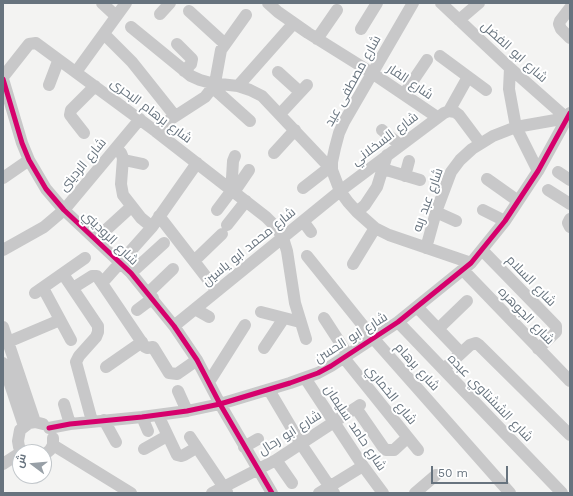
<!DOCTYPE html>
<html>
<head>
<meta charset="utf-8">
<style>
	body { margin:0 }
	#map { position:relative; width:573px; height:496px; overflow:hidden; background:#f3f3f2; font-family:"Work Sans",Cairo,sans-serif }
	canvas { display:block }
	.frame { position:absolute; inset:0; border:4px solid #67737e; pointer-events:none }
	.north { position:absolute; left:12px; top:444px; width:40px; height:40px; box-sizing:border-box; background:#fff; border:1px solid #c2c7cb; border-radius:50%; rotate:286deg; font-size:11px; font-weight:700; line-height:16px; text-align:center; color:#67737e }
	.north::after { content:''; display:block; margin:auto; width:14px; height:18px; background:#98a0a7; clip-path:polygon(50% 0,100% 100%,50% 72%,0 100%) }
	.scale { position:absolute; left:431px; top:466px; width:77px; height:18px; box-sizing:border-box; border:2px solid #67737e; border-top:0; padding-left:5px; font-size:12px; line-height:14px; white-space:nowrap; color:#67737e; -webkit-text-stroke:3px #fff; paint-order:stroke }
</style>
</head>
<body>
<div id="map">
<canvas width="573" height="496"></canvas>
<div class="frame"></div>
<div class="north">ش</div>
<div class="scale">50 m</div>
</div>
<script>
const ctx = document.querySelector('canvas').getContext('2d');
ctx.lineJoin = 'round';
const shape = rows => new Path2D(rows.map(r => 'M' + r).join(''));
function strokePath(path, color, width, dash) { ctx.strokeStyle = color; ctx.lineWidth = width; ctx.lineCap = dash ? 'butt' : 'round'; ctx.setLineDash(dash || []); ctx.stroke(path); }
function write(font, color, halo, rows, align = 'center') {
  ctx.font = font + ' "Work Sans",Cairo,sans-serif'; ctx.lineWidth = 4; ctx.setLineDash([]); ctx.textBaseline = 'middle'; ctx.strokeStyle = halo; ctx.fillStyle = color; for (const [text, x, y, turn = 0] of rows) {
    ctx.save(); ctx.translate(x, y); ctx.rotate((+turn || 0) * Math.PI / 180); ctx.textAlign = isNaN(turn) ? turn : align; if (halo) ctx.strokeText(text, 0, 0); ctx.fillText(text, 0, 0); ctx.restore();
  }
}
strokePath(shape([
	[102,3,116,16],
	[268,3,278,12,308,33,372,73,437,117],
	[413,3,344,122,339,133,335,148,332,162,332,170,340,191,348,202,357,212,375,228,389,235,471,263],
	[441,3,510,68,570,121],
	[570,8,560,21,559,24,561,29,570,38],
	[189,11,225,44],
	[160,14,170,3],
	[459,20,479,3],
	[131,27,191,76,200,80,211,83,238,86,250,90,262,96,332,170],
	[361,29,377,3],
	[104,34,132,62,175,116],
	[317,39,337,10],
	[177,44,192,59,191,64,184,71],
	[440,56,486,90],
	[510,68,509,89,516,127,538,171],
	[76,72,126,3],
	[278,72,300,92],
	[3,77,29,44,36,43,154,130,266,217,276,227,283,238,287,251,295,303,306,339],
	[3,79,22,143,29,160,46,189,64,210,131,273,174,326,197,360,220,404,272,493],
	[49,85,57,64,59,60],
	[238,86,293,24],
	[212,87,250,121],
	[404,94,427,60],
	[449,111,468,77],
	[280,114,307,85],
	[154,130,205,97,209,92,215,83,221,50,246,15],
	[382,130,400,145],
	[84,133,73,119,70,115,71,110,95,86],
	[116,148,121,153,123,158,121,184,123,195,141,218,152,227],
	[274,153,295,130],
	[124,160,143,164],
	[383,169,420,180],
	[558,172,570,180],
	[405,176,409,161],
	[3,178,29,160],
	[487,179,518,201],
	[230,188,232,178,233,161,235,156],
	[303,188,330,167],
	[548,190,570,204],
	[234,192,249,170],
	[217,210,232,190],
	[483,210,505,221],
	[357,212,365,205,377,187,387,155],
	[436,212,456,221],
	[159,216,217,291],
	[570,219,568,223,570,227],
	[303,221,311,232],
	[227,225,246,201],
	[96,239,131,207],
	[426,248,436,212,451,172,460,160,472,149,493,136,516,127,567,118],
	[3,250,44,227,64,210,140,119],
	[482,250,556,326,556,332,538,349],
	[307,256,373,338,510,493],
	[195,260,222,234],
	[353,264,375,228],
	[463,270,570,381],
	[131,273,164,243],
	[63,274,98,326,98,332,96,337,79,356,76,362,92,421],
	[102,283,152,227,197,163],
	[43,288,71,340],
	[73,288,92,276,97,276,145,347,147,348,153,347,169,373,177,374,197,360],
	[35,293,85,258],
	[148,293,173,269],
	[417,307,461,353],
	[195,309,209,317],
	[137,310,153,298],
	[261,312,300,322],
	[324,318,348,355],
	[398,322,562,493],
	[174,326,340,191,444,113,449,111,455,112,459,115,480,143],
	[3,327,35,422],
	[438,329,467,301],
	[8,342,60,320],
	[264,348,284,318],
	[344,358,418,450],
	[3,363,24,426],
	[106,367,142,342],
	[444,369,470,345,476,343,479,345,570,435],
	[305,378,363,466,383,493],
	[209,382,245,325],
	[269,390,301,444,334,493],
	[178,391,187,411],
	[64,404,70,424],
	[356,408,383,447,386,450,394,450,407,438],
	[158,415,177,455,181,456,184,455,196,448],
	[142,417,148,431],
	[104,420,116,442],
	[49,428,70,424,142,417,187,411,220,404,290,383,318,373,331,366,398,322,471,263,505,221,538,171,570,113],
	[190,437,227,492],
	[53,445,131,493],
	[244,447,258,439],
	[144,449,167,436],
	[23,452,19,447,18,441,20,430,29,423,35,422,43,424],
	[44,455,50,450,53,445,53,438],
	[276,460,292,483],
	[3,464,20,453],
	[212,493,276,460,360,405],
	[319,493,363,466],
	[415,493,436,475]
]), '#c8c8c9', 12);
strokePath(shape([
	[3,79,22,143,29,160,46,189,64,210,131,273,174,326,197,360,220,404,272,493],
	[49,428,70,424,142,417,187,411,220,404,290,383,318,373,331,366,398,322,471,263,505,221,538,171,570,113]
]), '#d6006c', 5);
write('13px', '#67737e', '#fff', [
	["شارع ابو الفضل",514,52,42],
	["شارع مصطفى عيد",353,81,-61],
	["شارع الفار",410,82,34],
	["شارع برهام البحرى",151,111,37],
	["شارع السخلاني",385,139,-37],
	["شارع الردينى",83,165,-50],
	["شارع عبد ربه",428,200,-70],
	["شارع الروديني",110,238,44],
	["شارع محمد ابو ياسين",249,247,-39],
	["شارع السلام",531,281,46],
	["شارع الجوهره",526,316,46],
	["شارع ابو الحسن",351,338,-32],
	["شارع برهام",417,367,48],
	["شارع الخماري",391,395,51],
	["شارع الششتاوي عبده",490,398,46],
	["شارع حامد سليمان",355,428,56],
	["شارع ابو رحال",290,433,-32]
]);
</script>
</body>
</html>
